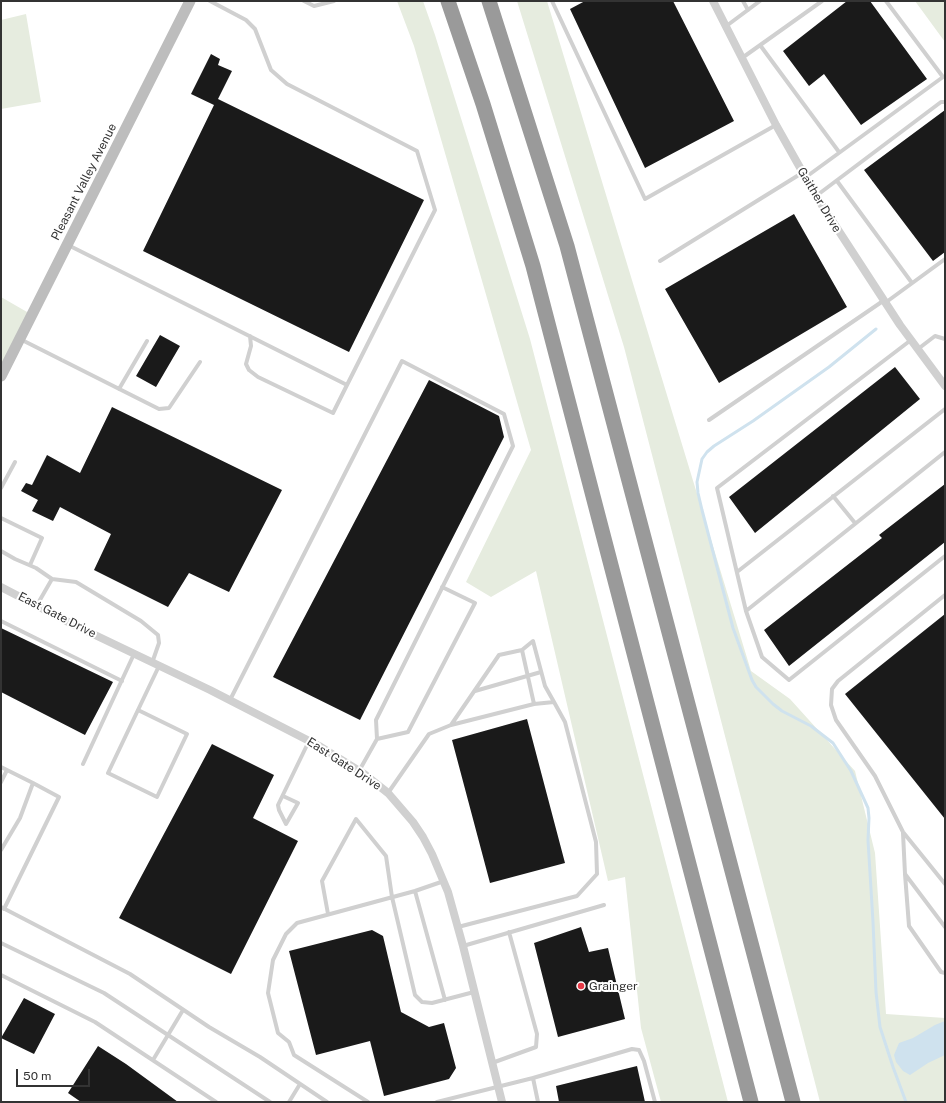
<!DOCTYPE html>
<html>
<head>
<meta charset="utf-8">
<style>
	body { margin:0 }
	#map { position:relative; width:946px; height:1103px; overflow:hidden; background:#fff; font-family:"Public Sans",sans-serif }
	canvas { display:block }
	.frame { position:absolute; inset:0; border:2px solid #333; pointer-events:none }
	.scale { position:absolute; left:16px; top:1069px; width:74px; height:18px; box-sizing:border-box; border:2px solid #333; border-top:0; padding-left:5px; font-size:12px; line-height:14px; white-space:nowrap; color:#333; -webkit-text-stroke:3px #fff; paint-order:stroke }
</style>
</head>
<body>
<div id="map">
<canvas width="946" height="1103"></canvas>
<div class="frame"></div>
<div class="scale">50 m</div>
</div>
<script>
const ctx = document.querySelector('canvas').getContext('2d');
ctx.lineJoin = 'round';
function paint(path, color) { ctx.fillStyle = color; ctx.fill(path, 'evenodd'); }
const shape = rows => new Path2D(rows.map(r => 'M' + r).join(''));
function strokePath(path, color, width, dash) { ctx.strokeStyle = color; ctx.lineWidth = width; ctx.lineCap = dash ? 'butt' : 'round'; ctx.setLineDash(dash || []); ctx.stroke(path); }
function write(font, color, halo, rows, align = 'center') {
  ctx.font = font + ' "Public Sans",sans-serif'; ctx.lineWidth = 4; ctx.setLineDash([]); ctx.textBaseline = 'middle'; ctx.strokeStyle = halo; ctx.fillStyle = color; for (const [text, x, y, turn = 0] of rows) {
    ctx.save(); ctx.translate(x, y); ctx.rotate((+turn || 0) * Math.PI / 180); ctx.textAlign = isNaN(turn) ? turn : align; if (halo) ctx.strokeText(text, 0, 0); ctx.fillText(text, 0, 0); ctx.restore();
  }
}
paint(shape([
	[397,1,423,1,435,35,530,339,728,1102,661,1102,641,1028,625,877,608,881,536,571,491,597,466,582,531,450,414,46],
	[517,1,547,1,751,671,790,699,855,771,875,853,886,1014,945,1018,945,1102,820,1102,624,347],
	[915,1,945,1,945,42],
	[26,14,41,102,1,109,1,20],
	[1,297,34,316,1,380]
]), '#e6ecdf');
paint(shape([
	[945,1021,945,1055,928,1063,910,1075,903,1071,896,1062,894,1055,899,1043,913,1038,935,1025]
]), '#cfe2ee');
strokePath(shape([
	[876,329,829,367,753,421,714,446,707,452,702,459,697,482,698,493,702,510,733,628,752,680,756,687,773,704,782,711,811,726,833,743,851,771,868,808,869,818,868,840,873,922,876,992,880,1027,893,1067,906,1102]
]), '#cfe2ee', 3);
paint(shape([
	[585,1,673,1,734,121,645,168,570,9],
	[847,1,870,1,927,79,861,125,824,74,809,86,783,51],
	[211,54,220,59,218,65,232,71,218,99,424,200,349,352,143,251,214,105,191,94],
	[945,110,945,252,933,261,864,170],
	[794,214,847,307,719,383,665,289],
	[160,335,180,346,156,387,136,376],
	[895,367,920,399,755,533,729,497],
	[429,380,499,416,504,437,360,720,273,677],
	[112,407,282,490,229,592,189,573,168,607,94,570,111,534,60,507,53,521,32,511,38,500,21,491,26,483,32,485,47,455,80,473],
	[945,484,945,542,789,666,764,630,882,538,879,535],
	[945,614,945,819,845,694],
	[1,628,113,682,85,735,1,692],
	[527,719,565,863,490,883,452,740],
	[212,744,274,775,253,818,298,841,231,974,119,918],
	[581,927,589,952,608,948,625,1019,558,1037,534,943],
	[372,930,383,936,401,1012,429,1027,444,1023,456,1068,449,1079,384,1096,370,1041,316,1055,289,951],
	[24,998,55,1014,34,1054,1,1038],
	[98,1046,126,1064,178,1102,81,1102,68,1093],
	[637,1066,645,1102,559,1102,556,1086]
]), '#1a1a1a');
strokePath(shape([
	[304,1,314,6,334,1],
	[552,1,645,199,776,125],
	[743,1,748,10],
	[725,27,760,1],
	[760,45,839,152],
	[742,58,822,1],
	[806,177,943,77,886,1],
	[837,181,912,283],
	[816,196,941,102,945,102],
	[68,245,347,385,435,210,417,151,287,84,271,70,255,29,246,20,210,1],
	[660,261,802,173],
	[885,303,945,259],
	[250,336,251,346,246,364,249,370,258,377,333,413,347,385],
	[20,339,159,409,169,408,200,362],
	[911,340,717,488,746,611,762,657,789,680,945,556],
	[918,349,935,336,945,339],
	[119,389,147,341],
	[709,420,883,301],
	[1,488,15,462],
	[833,496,855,523],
	[1,518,42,538,30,565],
	[1,551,15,559,36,568,52,579,37,605],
	[737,572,945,409],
	[52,579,76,582,141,621,158,635,159,643,152,663],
	[945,595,838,681,832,689,831,705,836,720,875,776,903,832,945,884],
	[746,611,945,452],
	[1,621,122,681],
	[522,650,533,641,545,686,554,702],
	[475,691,541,672],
	[230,700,402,361,504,414,513,446,376,720,377,739,359,771],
	[138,710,187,734,157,797,108,773,138,710,159,666],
	[377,739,408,732,475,603,442,587],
	[83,764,134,654],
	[1,767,33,783,20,818,1,850],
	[1,782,7,770],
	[388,793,429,734,451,725,499,655,522,650,534,704,451,725],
	[283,796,298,803,286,824,279,810,278,805,309,741],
	[903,833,905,874,945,927],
	[905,874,909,926,941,972,945,973],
	[415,891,445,1000],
	[1,907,130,974,209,1027,260,1057,327,1102],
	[4,909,59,797,33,783],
	[328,914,322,881,356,819,386,856,392,897,415,995,422,1002,432,1003,474,992],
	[458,927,577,896,597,874,596,842,565,722,554,702,534,704],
	[1,943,104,993,270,1102],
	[463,946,604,905],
	[1,975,95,1022,216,1102],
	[153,1060,183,1010],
	[492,1063,536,1047,537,1034,509,932],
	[533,1078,632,1049,639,1050,644,1061,655,1102],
	[289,1102,300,1084],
	[368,1102,294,1055,289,1042,278,1033,268,993,273,960,286,934,297,923,415,891,444,881],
	[437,1102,533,1078,538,1102]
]), '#d0d0d0', 4);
strokePath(shape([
	[713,1,776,125,816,196,900,325,945,386],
	[1,587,72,624,210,690,319,746,364,774,388,793,413,822,423,837,432,854,448,892,463,946,502,1102]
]), '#d0d0d0', 8);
strokePath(shape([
	[1,376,190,1]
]), '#bdbdbd', 11);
strokePath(shape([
	[448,1,483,104,533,266,751,1102],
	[489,1,567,246,793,1102]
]), '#9a9a9a', 15);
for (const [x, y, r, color] of [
	[581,986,4,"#e63946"]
]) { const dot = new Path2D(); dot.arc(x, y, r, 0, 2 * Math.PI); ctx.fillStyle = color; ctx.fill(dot); strokePath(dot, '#fff', 1.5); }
write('12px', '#333', '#fff', [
	["Pleasant Valley Avenue",84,182,-63],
	["Gaither Drive",819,200,59],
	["East Gate Drive",57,615,27],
	["East Gate Drive",344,764,33]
]);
write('12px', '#333', '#fff', [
	["Grainger",589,986]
], 'left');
</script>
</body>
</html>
